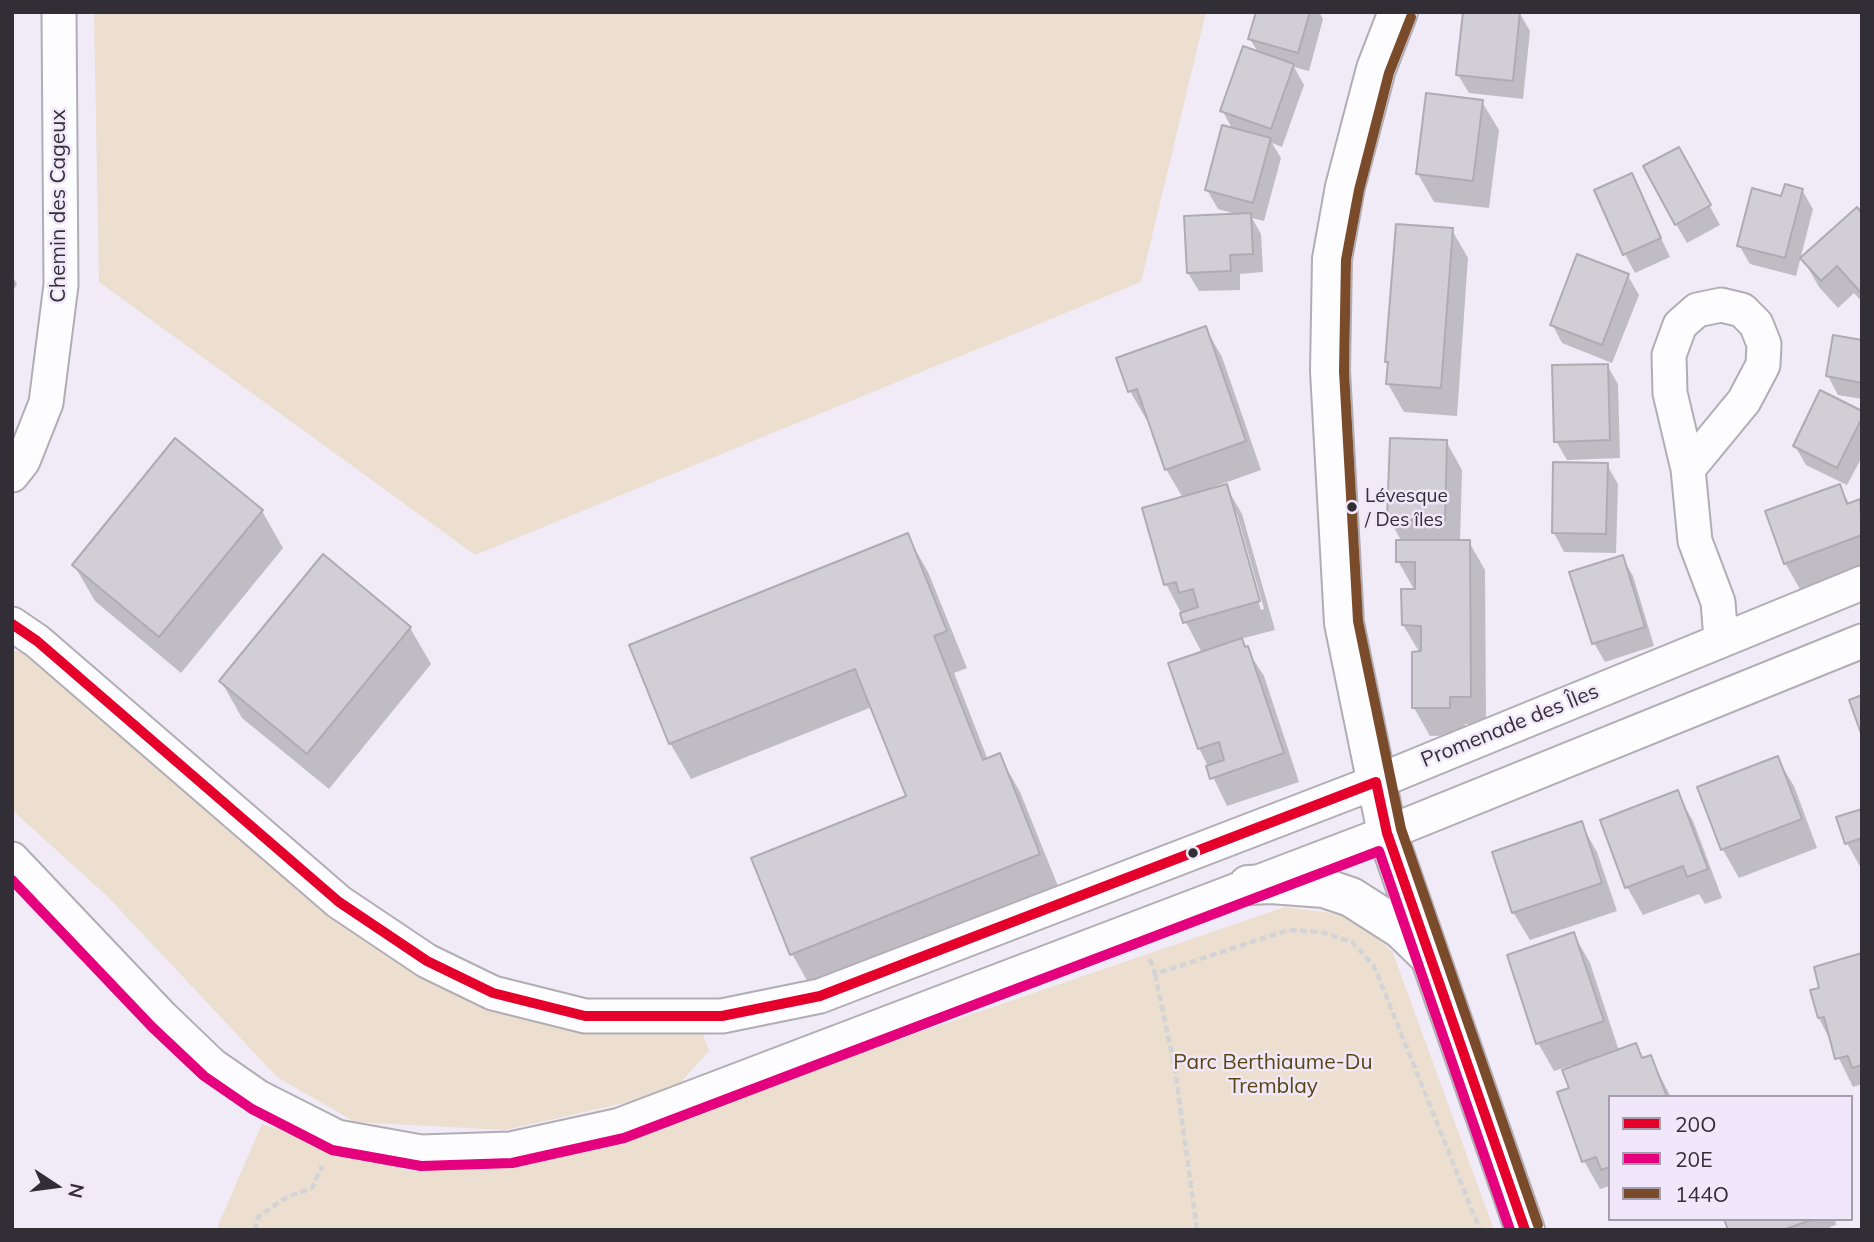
<!DOCTYPE html>
<html>
<head>
<meta charset="utf-8">
<style>
	body { margin:0 }
	#map { position:relative; width:1874px; height:1242px; overflow:hidden; background:#f0ebf6; font-family:Mulish,sans-serif }
	canvas { display:block }
	.frame { position:absolute; inset:0; border:14px solid #312e35; pointer-events:none }
	.legend { position:absolute; left:1608px; top:1095px; width:245px; height:126px; box-sizing:border-box; background:#f0e7fa; border:2px solid #a49dab; margin:0; padding:9px 12px; list-style:none; font-size:21px; color:#312e35 }
	.legend li { display:flex; align-items:center; gap:14px; height:35px }
	.legend b { width:35px; border:2px solid #a49dab }
	.north { position:absolute; left:21px; top:1151px; width:70px; height:70px; -webkit-text-stroke:5px #f0e7fa; paint-order:stroke; rotate:103deg; font-size:19px; font-weight:700; line-height:28px; text-align:center; color:#312e35 }
	.north::after { content:''; display:block; margin:auto; width:24px; height:32px; background:#312e35; clip-path:polygon(50% 0,100% 100%,50% 72%,0 100%) }
</style>
</head>
<body>
<div id="map">
<canvas width="1874" height="1242"></canvas>
<div class="frame"></div>
<ul class="legend">
<li><b style="height:9px;background:#e4002b"></b>20O</li>
<li><b style="height:9px;background:#e5007d"></b>20E</li>
<li><b style="height:9px;background:#7a4b2a"></b>144O</li>
</ul>
<div class="north">N</div>
</div>
<script>
const ctx = document.querySelector('canvas').getContext('2d');
ctx.lineJoin = 'round';
function paint(path, color) { ctx.fillStyle = color; ctx.fill(path, 'evenodd'); }
const shape = rows => new Path2D(rows.map(r => 'M' + r).join(''));
function strokePath(path, color, width, dash) { ctx.strokeStyle = color; ctx.lineWidth = width; ctx.lineCap = dash ? 'butt' : 'round'; ctx.setLineDash(dash || []); ctx.stroke(path); }
function write(font, color, halo, rows, align = 'center') {
  ctx.font = font + ' Mulish,sans-serif'; ctx.lineWidth = 5; ctx.setLineDash([]); ctx.textBaseline = 'middle'; ctx.strokeStyle = halo; ctx.fillStyle = color; for (const [text, x, y, turn = 0] of rows) {
    ctx.save(); ctx.translate(x, y); ctx.rotate((+turn || 0) * Math.PI / 180); ctx.textAlign = isNaN(turn) ? turn : align; if (halo) ctx.strokeText(text, 0, 0); ctx.fillText(text, 0, 0); ctx.restore();
  }
}
paint(shape([
	[94,12,1206,12,1141,282,475,555,99,282],
	[12,651,26,652,477,1000,701,1029,709,1051,672,1092,505,1130,355,1122,277,1077,107,896,12,810],
	[1285,907,1345,915,1376,936,1393,953,1494,1230,216,1230,262,1124,409,1171,566,1153]
]), '#ecdfcf');
paint(shape([
	[1258,12,1319,12,1323,19,1309,71,1294,67,1304,85,1282,147,1272,143,1281,158,1264,221,1252,218,1261,234,1263,272,1240,274,1240,290,1199,291,1188,273,1239,215,1218,209,1207,190,1233,130,1222,110,1259,54,1250,39],
	[1519,12,1530,31,1523,99,1469,93,1458,75],
	[1482,102,1499,130,1489,208,1434,202,1418,174],
	[1689,168,1720,225,1687,243,1676,224],
	[1631,175,1670,257,1635,273,1625,254],
	[1802,190,1813,209,1796,276,1750,264,1739,245,1783,198],
	[1862,215,1862,302,1854,293,1838,308,1819,287,1803,259],
	[1452,230,1468,258,1457,416,1404,412,1388,384,1390,366,1387,361],
	[12,275,17,284,12,293],
	[1628,276,1639,295,1612,363,1562,343,1552,324],
	[1206,329,1222,357,1261,470,1216,486,1217,488,1226,486,1242,514,1275,630,1240,639,1264,676,1299,782,1227,806,1199,748,1202,653,1166,584,1183,498,1166,469,1149,418,1146,419,1130,391,1119,359],
	[1233,514,1237,514,1264,609,1261,610],
	[1862,342,1862,399,1838,395,1828,376],
	[1607,365,1618,384,1620,458,1567,460,1556,441],
	[1862,413,1862,457,1847,485,1806,465,1795,446],
	[175,440,262,511,283,548,181,673,95,601,74,565],
	[1446,441,1462,470,1460,542,1469,542,1485,570,1486,725,1465,724,1466,735,1430,736,1414,708,1420,653,1403,625,1415,591,1398,561,1402,542,1389,519],
	[1607,465,1618,484,1616,553,1564,552,1554,533],
	[1839,486,1850,505,1859,501,1862,507,1862,569,1801,591,1785,563],
	[907,535,928,572,967,668,954,673,988,760,999,755,1020,792,1060,891,813,991,792,954,908,797,872,707,691,779,670,743],
	[1622,557,1633,576,1654,646,1605,662,1594,643],
	[410,628,431,664,329,789,242,718,221,681],
	[1777,758,1794,786,1817,848,1739,878,1723,850,1700,788],
	[1677,793,1693,821,1722,898,1705,904,1699,894,1643,915,1627,887,1602,821],
	[1862,811,1862,870,1847,843,1838,818],
	[1581,824,1597,852,1617,911,1530,940,1513,912],
	[1574,935,1590,963,1619,1051,1635,1045,1644,1060,1650,1057,1671,1097,1610,1097,1610,1186,1600,1189,1584,1161,1571,1089,1572,1065,1554,1071,1538,1043],
	[1862,955,1862,1084,1853,1087,1819,1018],
	[1725,1219,1835,1219,1836,1225,1830,1227,1831,1230,1729,1230]
]), '#0003');
const building = shape([
	[1256,12,1310,12,1298,53,1248,39,1256,12],
	[1463,12,1520,12,1513,81,1456,75,1463,12],
	[1243,46,1294,64,1271,129,1220,111,1243,46],
	[1426,93,1483,100,1473,181,1416,174,1426,93],
	[1222,125,1271,138,1253,203,1205,190,1222,125],
	[1679,147,1711,205,1675,225,1643,166,1679,147],
	[1632,173,1661,238,1623,255,1594,190,1632,173],
	[1785,184,1803,189,1785,258,1737,246,1752,188,1781,196,1785,184],
	[1857,207,1862,213,1862,294,1837,266,1821,281,1800,258,1857,207],
	[1251,213,1253,254,1230,255,1231,271,1187,273,1184,216,1251,213],
	[1396,224,1453,228,1441,388,1386,384,1388,362,1385,362,1396,224],
	[1577,254,1629,274,1602,345,1550,325,1577,254],
	[1206,326,1246,441,1165,470,1137,389,1128,392,1116,358,1206,326],
	[1833,335,1862,340,1862,383,1826,376,1833,335],
	[1608,364,1610,440,1554,442,1552,365,1608,364],
	[1820,390,1862,411,1862,418,1837,468,1793,446,1820,390],
	[175,438,263,510,159,637,72,565,175,438],
	[1390,438,1447,440,1445,521,1387,519,1390,438],
	[1553,462,1608,463,1606,534,1552,533,1553,462],
	[1227,484,1260,601,1183,623,1180,613,1198,607,1193,589,1179,593,1176,582,1164,585,1142,508,1227,484],
	[1840,484,1847,504,1860,499,1862,535,1784,564,1765,511,1840,484],
	[908,533,947,631,934,636,983,760,1000,753,1040,854,790,955,751,858,906,796,855,669,669,744,629,645,908,533],
	[1396,540,1470,540,1471,697,1450,697,1450,708,1412,708,1412,652,1421,651,1421,626,1402,625,1401,589,1415,589,1415,562,1396,562,1396,540],
	[323,554,411,627,307,754,219,681,323,554],
	[1623,555,1645,627,1592,644,1569,572,1623,555],
	[1242,638,1245,647,1248,646,1284,753,1210,779,1206,766,1224,760,1219,742,1198,749,1168,663,1242,638],
	[1862,695,1862,736,1849,700,1862,695],
	[1778,756,1802,819,1721,850,1697,787,1778,756],
	[1678,790,1708,869,1687,877,1683,866,1625,888,1600,820,1678,790],
	[1862,809,1862,838,1845,844,1836,817,1862,809],
	[1582,821,1602,883,1512,913,1492,852,1582,821],
	[1574,932,1604,1021,1536,1044,1507,955,1574,932],
	[1862,953,1862,1065,1852,1068,1848,1056,1835,1059,1824,1017,1818,1018,1810,990,1819,988,1814,967,1862,953],
	[1636,1043,1642,1058,1651,1055,1667,1097,1610,1097,1610,1167,1601,1170,1596,1157,1582,1162,1557,1092,1569,1088,1562,1070,1636,1043],
	[1724,1219,1814,1219,1783,1230,1728,1230,1724,1219]
]);
paint(building, '#d2ced6');
strokePath(building, '#afabb3', 2);
const street = shape([
	[1688,469,1744,401,1763,365,1764,344,1756,324,1742,310,1721,305,1697,310,1680,325,1669,355,1670,393,1688,469,1695,541,1718,602,1721,639],
	[12,475,23,461,46,403,61,285,59,12],
	[12,624,37,641,339,902,427,961,493,993,585,1016,722,1016,820,996,1376,782,1862,583],
	[12,859,162,1017,212,1065,258,1097,337,1137,421,1152,510,1149,620,1125,1387,833,1862,641]
]);
const secondary = shape([
	[1398,12,1376,69,1345,187,1332,259,1330,371,1344,623,1387,833,1525,1230],
	[1248,885,1271,884,1324,888,1351,897,1401,929,1428,955]
]);
strokePath(street, '#b1adb5', 37);
strokePath(secondary, '#b1adb5', 42);
strokePath(shape([
	[1150,959,1155,974,1288,930,1321,932,1352,942,1374,966,1480,1230],
	[1155,974,1175,1069,1197,1230],
	[254,1230,259,1216,287,1197,312,1188,322,1166]
]), '#d4d3d6', 4.5, [7, 3.5]);
strokePath(street, '#fdfcfe', 33);
strokePath(secondary, '#fdfcfe', 38);
strokePath(shape([
	[12,624,37,641,339,902,427,961,493,993,585,1016,722,1016,820,996,1376,782,1387,833,1525,1230]
]), '#e4002b', 10);
strokePath(shape([
	[12,880,152,1027,204,1076,252,1109,332,1150,421,1166,512,1163,624,1138,1379,851,1510,1230]
]), '#e5007d', 10);
strokePath(shape([
	[1411,17,1389,73,1359,190,1346,260,1344,371,1358,621,1401,829,1538,1225]
]), '#7a4b2a', 10);
for (const [x, y, r, color] of [
	[1352,507,6,"#312e35"],
	[1193,853,6,"#312e35"]
]) { const dot = new Path2D(); dot.arc(x, y, r, 0, 2 * Math.PI); ctx.fillStyle = color; ctx.fill(dot); strokePath(dot, '#f0e7fa', 2.5); }
write('19px', '#312e35', '#f0e7fa', [
	["Lévesque",1365,496],
	["/ Des îles",1365,520]
], 'left');
write('21px', '#312e35', '#f0e7fa', [
	["Chemin des Cageux",59,206,-90],
	["Promenade des Îles",1510,726,-22]
]);
write('21px', '#5a4510', '#f0e7fa', [
	["Parc Berthiaume-Du",1273,1063],
	["Tremblay",1273,1087]
]);
</script>
</body>
</html>
